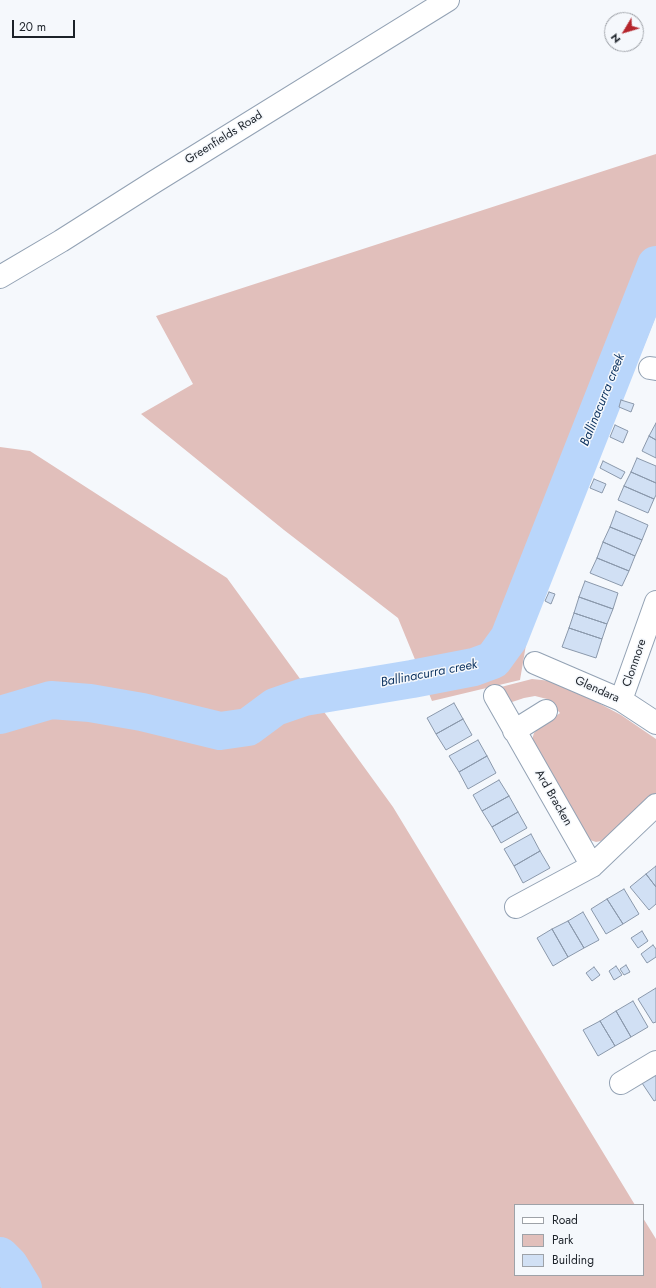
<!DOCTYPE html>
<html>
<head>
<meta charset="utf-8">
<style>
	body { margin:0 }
	#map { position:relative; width:656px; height:1288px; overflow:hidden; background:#f5f8fc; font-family:Jost,sans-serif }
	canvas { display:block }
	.legend { position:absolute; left:514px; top:1204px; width:130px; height:72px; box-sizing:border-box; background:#f5f8fc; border:1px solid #9ea2a8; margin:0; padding:5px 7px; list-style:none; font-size:12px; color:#1c2229 }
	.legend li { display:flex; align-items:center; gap:8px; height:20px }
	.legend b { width:20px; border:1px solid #9ea2a8 }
	.north { position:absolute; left:604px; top:12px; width:40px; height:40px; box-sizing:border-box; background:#f5f8fc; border:1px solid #9ea2a8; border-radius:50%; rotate:232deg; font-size:11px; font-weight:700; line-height:16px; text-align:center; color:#1c2229 }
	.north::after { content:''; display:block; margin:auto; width:14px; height:18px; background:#b5252c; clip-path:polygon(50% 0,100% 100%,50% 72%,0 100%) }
	.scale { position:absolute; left:12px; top:20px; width:63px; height:18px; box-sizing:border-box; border:2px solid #1c2229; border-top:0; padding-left:5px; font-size:12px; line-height:14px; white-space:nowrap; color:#1c2229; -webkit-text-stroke:3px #f5f8fc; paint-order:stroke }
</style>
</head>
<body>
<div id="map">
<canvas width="656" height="1288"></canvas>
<ul class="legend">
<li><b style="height:5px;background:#fff"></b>Road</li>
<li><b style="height:11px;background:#e1bfbb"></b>Park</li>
<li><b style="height:11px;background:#d1e0f4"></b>Building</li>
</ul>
<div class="north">N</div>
<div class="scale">20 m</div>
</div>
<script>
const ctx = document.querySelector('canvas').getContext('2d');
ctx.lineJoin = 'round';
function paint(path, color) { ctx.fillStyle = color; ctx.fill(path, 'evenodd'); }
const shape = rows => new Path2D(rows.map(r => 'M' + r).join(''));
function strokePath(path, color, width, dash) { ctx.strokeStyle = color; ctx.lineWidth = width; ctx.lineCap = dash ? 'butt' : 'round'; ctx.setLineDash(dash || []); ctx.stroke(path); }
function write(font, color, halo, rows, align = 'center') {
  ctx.font = font + ' Jost,sans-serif'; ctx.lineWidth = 3; ctx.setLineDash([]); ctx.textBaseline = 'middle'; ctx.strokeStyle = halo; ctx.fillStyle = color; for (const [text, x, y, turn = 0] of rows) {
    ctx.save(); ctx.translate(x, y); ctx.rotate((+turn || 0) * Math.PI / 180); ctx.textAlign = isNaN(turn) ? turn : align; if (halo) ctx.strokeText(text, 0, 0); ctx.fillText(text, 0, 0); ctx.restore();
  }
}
paint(shape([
	[656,154,656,316,528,633,520,680,432,701,398,618,284,530,141,414,193,384,156,316],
	[0,447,30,451,227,578,393,807,635,1205,515,1205,515,1275,643,1275,643,1218,656,1239,656,1288,0,1288],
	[532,679,551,681,589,698,621,715,656,739,656,793,607,837,601,841,596,842,590,840,585,836,531,743,534,733,538,729,560,713,547,699,535,696,524,698,509,703,497,688]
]), '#e1bfbb');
strokePath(shape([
	[0,715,51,700,90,703,142,712,220,731,248,727,275,707,304,697,412,679,474,667,493,660,509,638,656,265],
	[0,1256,9,1265,23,1288]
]), '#b9d6fb', 38);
const building = shape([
	[621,400,634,404,631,412,619,407,621,400],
	[656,423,656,440,649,436,656,423],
	[615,425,628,431,623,443,610,437,615,425],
	[649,436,656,440,656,458,642,451,649,436],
	[637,458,656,466,656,483,631,472,637,458],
	[603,461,625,472,621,479,600,468,603,461],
	[631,472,656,483,656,495,654,499,624,486,631,472],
	[594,479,606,484,602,493,590,488,594,479],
	[624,486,654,499,648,513,618,500,624,486],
	[616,511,648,525,642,540,610,527,616,511],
	[610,527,642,540,635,556,603,542,610,527],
	[603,542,635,556,629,571,597,558,603,542],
	[597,558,629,571,622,586,590,573,597,558],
	[585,581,618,593,613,609,579,597,585,581],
	[549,592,555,594,551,604,545,601,549,592],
	[579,597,613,609,607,624,574,613,579,597],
	[574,613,607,624,602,639,569,628,574,613],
	[569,628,602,639,596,658,562,647,569,628],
	[454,703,463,719,436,734,427,718,454,703],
	[463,719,472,735,446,750,436,734,463,719],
	[478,740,487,756,459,772,449,756,478,740],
	[487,756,496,773,468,789,459,772,487,756],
	[499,780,509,796,482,811,473,795,499,780],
	[509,796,518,812,492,827,482,811,509,796],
	[518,812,527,828,501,843,492,827,518,812],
	[531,834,540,851,514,866,504,849,531,834],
	[540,851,550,868,523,883,514,866,540,851],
	[656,866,656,887,646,874,656,866],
	[646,874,656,887,656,904,649,910,630,887,646,874],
	[624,889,639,914,623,924,607,899,624,889],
	[607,899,623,924,606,934,591,909,607,899],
	[583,912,599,940,584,948,568,921,583,912],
	[568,921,584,948,568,957,552,929,568,921],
	[552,929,568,957,553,966,537,938,552,929],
	[642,931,648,941,638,948,631,938,642,931],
	[653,945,656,949,656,957,647,963,641,954,653,945],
	[626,965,630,972,624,975,620,969,626,965],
	[616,966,622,975,614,980,609,971,616,966],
	[594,967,600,975,592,981,586,973,594,967],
	[656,988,656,1022,653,1023,638,999,656,988],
	[633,1001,648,1027,631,1037,616,1011,633,1001],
	[616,1011,631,1037,615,1046,600,1021,616,1011],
	[600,1021,615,1046,598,1056,583,1030,600,1021],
	[656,1073,656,1100,654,1101,642,1083,656,1073]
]);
paint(building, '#d1e0f4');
strokePath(building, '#8a98ab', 1);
const minor = shape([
	[650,368,656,369],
	[535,663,621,700,656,723],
	[495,696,592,866],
	[621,700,656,602],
	[514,731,546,711],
	[516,907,592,866,656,805],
	[621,1083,656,1062]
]);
const tertiary = shape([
	[0,277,61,241,154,182,448,0]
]);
strokePath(minor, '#93a2b4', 24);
strokePath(tertiary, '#93a2b4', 24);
strokePath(minor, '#fff', 22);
strokePath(tertiary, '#fff', 22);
write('12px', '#1c2229', '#f5f8fc', [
	["Greenfields Road",224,138,-32],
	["Clonmore",635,663,-71],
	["Glendara",597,690,24],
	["Ard Bracken",553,798,60]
]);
write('italic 13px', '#103663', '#f5f8fc', [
	["Ballinacurra creek",603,400,-68],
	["Ballinacurra creek",429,674,-11]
]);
</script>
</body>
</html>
